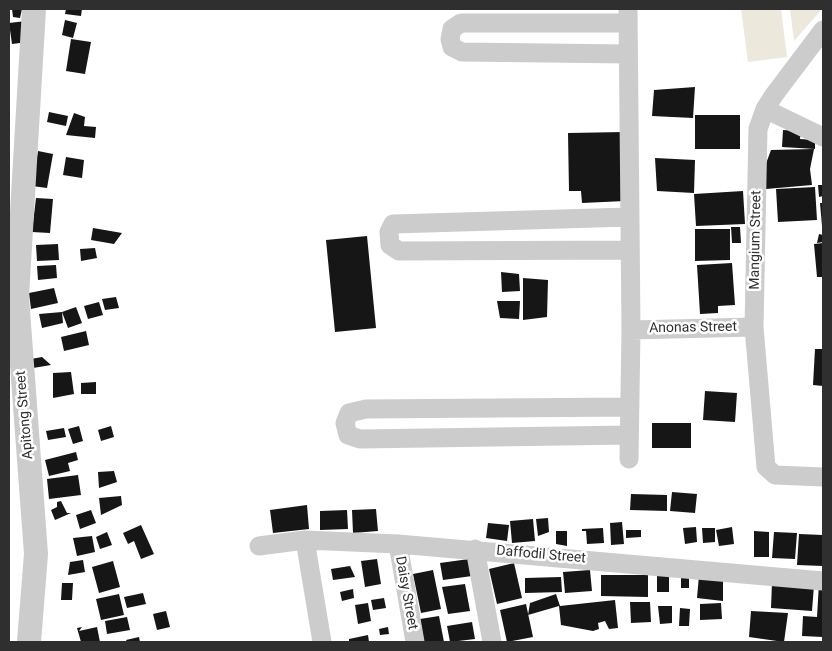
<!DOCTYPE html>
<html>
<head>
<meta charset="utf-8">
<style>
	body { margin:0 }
	#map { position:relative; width:832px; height:651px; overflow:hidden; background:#fff; font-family:Roboto,sans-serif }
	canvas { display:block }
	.frame { position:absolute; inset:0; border:10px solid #2f2f2f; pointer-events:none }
</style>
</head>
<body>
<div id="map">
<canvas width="832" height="651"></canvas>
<div class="frame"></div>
</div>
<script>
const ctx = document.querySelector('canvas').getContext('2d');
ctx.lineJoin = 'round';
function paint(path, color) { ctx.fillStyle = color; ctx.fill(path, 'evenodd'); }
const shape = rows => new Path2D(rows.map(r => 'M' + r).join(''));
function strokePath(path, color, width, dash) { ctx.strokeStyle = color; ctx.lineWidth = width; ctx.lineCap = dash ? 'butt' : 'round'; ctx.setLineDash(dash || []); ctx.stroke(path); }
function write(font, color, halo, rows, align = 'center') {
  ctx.font = font + ' Roboto,sans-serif'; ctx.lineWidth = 5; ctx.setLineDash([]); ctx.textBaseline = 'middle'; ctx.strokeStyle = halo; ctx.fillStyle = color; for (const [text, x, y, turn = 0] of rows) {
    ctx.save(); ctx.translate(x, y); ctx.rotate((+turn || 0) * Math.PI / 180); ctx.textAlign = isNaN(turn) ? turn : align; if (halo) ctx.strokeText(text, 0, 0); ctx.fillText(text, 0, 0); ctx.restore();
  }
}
paint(shape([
	[741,9,781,9,787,57,748,62],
	[790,9,822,9,794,41]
]), '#ece8dc');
paint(shape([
	[12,9,22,9,20,18,13,17],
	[66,9,82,9,81,16,65,14],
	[65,20,77,23,73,38,62,35],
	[26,21,28,42,12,44,9,23],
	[71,39,91,42,85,74,66,71],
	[695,87,693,118,652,116,654,90],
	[49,112,68,116,66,126,47,122],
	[74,113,85,117,84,126,96,127,95,138,66,135],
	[695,115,740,115,740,149,695,149],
	[783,130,801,131,800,139,815,140,815,149,782,147],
	[624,132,625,201,582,203,581,191,569,191,568,133],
	[814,149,810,169,812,185,766,189,764,169,771,150],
	[38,151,53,154,47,188,32,186],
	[66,157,84,160,82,178,63,175],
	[655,158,695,160,694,193,657,191],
	[818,185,823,185,823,196,819,197],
	[815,187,817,220,778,222,776,189],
	[743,191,745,224,696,226,694,194],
	[36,198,53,199,50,233,32,232],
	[820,203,823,203,823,226,822,226],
	[731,227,740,227,741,243,732,243],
	[93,228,122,233,114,244,91,240],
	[695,229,730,229,730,260,695,261],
	[819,234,823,235,823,242,817,243],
	[367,236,376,328,335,332,326,240],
	[823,243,823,277,817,277,814,244],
	[58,244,59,260,37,261,36,245],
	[95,248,97,258,81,261,80,249],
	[732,263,735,305,718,306,718,313,700,314,697,265],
	[56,265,57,278,38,280,37,266],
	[501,272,519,274,520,291,502,292],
	[523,278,548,280,547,317,523,320],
	[54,288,58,303,31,309,29,293],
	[116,297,119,308,105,310,102,299],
	[497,301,520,301,519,319,500,318],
	[99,302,103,315,88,319,84,306],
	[76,307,82,323,68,328,62,312],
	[62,312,63,323,42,328,39,314],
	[86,331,89,345,64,351,61,337],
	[815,349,823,349,823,386,813,385],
	[42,357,51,365,33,368,31,359],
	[71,372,74,394,53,398,53,373],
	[96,382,96,394,81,394,81,383],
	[705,391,737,393,735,422,703,420],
	[652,423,691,423,691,448,652,448],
	[79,426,83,441,73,444,68,429],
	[111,426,114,437,101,441,98,430],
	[64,428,66,437,48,440,46,431],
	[76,452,78,460,68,463,70,471,49,476,45,460],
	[114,471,117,482,99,488,98,472],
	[78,475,81,495,49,499,47,479],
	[672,492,697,494,695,513,670,511],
	[631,494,667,495,667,511,630,510],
	[121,496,122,505,101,515,99,498],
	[61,501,67,513,71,513,55,520,51,510,57,507,57,502],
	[307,505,309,529,273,533,270,510],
	[376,509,378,531,353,533,352,510],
	[91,510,96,523,80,529,76,515],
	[347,510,348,529,320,530,320,511],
	[548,518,549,532,538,536,536,519],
	[533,519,535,541,512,543,510,521],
	[622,522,624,544,611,545,610,523],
	[488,523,509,525,507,541,486,538],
	[141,525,154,554,141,559,134,541,128,544,123,533],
	[696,527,697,542,685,544,683,528],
	[732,527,734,544,719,546,716,530],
	[603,528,604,543,587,544,586,531,582,531,582,529],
	[702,528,715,528,715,542,703,543],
	[626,530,641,530,641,537,626,538],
	[556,531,567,531,567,546,556,544],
	[754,531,769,532,769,557,754,557],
	[107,532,112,545,100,549,96,537],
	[774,532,797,533,795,559,772,558],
	[799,534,823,535,823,566,797,565],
	[92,536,95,552,77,556,73,538],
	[377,559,381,584,365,587,361,561],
	[469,559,472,576,443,580,440,563],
	[83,560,85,572,68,575,70,562],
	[113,561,120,587,99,593,92,567],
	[514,563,522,598,497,604,489,569],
	[350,566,355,577,333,580,331,569],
	[433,570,441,609,421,613,413,574],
	[590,570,592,591,565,593,563,572],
	[681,573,689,573,689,588,681,588],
	[657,574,669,574,669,592,657,592],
	[601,575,648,575,648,597,601,596],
	[699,575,723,577,723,601,697,598],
	[561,577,562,592,525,593,525,578],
	[772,582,814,585,812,611,771,608],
	[62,583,73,583,72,600,61,600],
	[819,583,823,584,823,637,802,636,803,616,817,617],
	[465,584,470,611,448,614,442,587],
	[353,589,354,598,342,601,340,592],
	[143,593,146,604,127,608,124,597],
	[119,594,124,615,101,620,96,599],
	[556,594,560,606,615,600,618,628,609,629,605,621,598,623,599,629,593,631,561,625,559,606,528,615,530,603],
	[384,598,386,608,373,610,371,600],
	[630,602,650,602,651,622,631,623],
	[368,603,371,621,358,624,355,605],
	[721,603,722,619,700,620,700,604],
	[526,604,533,637,507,642,500,610],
	[658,606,672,606,672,623,660,624],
	[680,608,690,609,689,626,679,626],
	[166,611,170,627,157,630,153,614],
	[751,611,788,613,784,642,749,637],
	[439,616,444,642,424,642,420,619],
	[127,617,130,630,107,634,105,621],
	[472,622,475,639,450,642,447,626],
	[82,627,79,631,97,627,100,642,81,642,77,628],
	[388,627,389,634,380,635,379,629],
	[368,635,369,642,349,642,349,639],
	[139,637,140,642,127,642,126,640]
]), '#161616');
strokePath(shape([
	[628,9,631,330,629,459],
	[627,23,461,23,452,29,450,39,452,47,462,52,628,54],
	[823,30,774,95,765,109,758,129,754,327,766,467,775,475,823,477],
	[765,109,823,137],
	[629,217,393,224,389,232,390,245,399,251,630,250],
	[631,330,754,327],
	[629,435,360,439,348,435,345,423,349,413,366,409,630,407],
	[305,540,322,642],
	[398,544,415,642],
	[259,546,305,540,398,544,823,581],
	[475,549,492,642]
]), '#ccc', 19);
strokePath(shape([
	[29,642,36,554,17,297,34,9]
]), '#ccc', 24);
write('14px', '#2f2f2f', '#fff', [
	["Mangium Street",756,240,-89],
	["Anonas Street",693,328,-1],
	["Apitong Street",25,415,-95],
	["Daffodil Street",541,555,5],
	["Daisy Street",406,593,80]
]);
</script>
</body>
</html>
